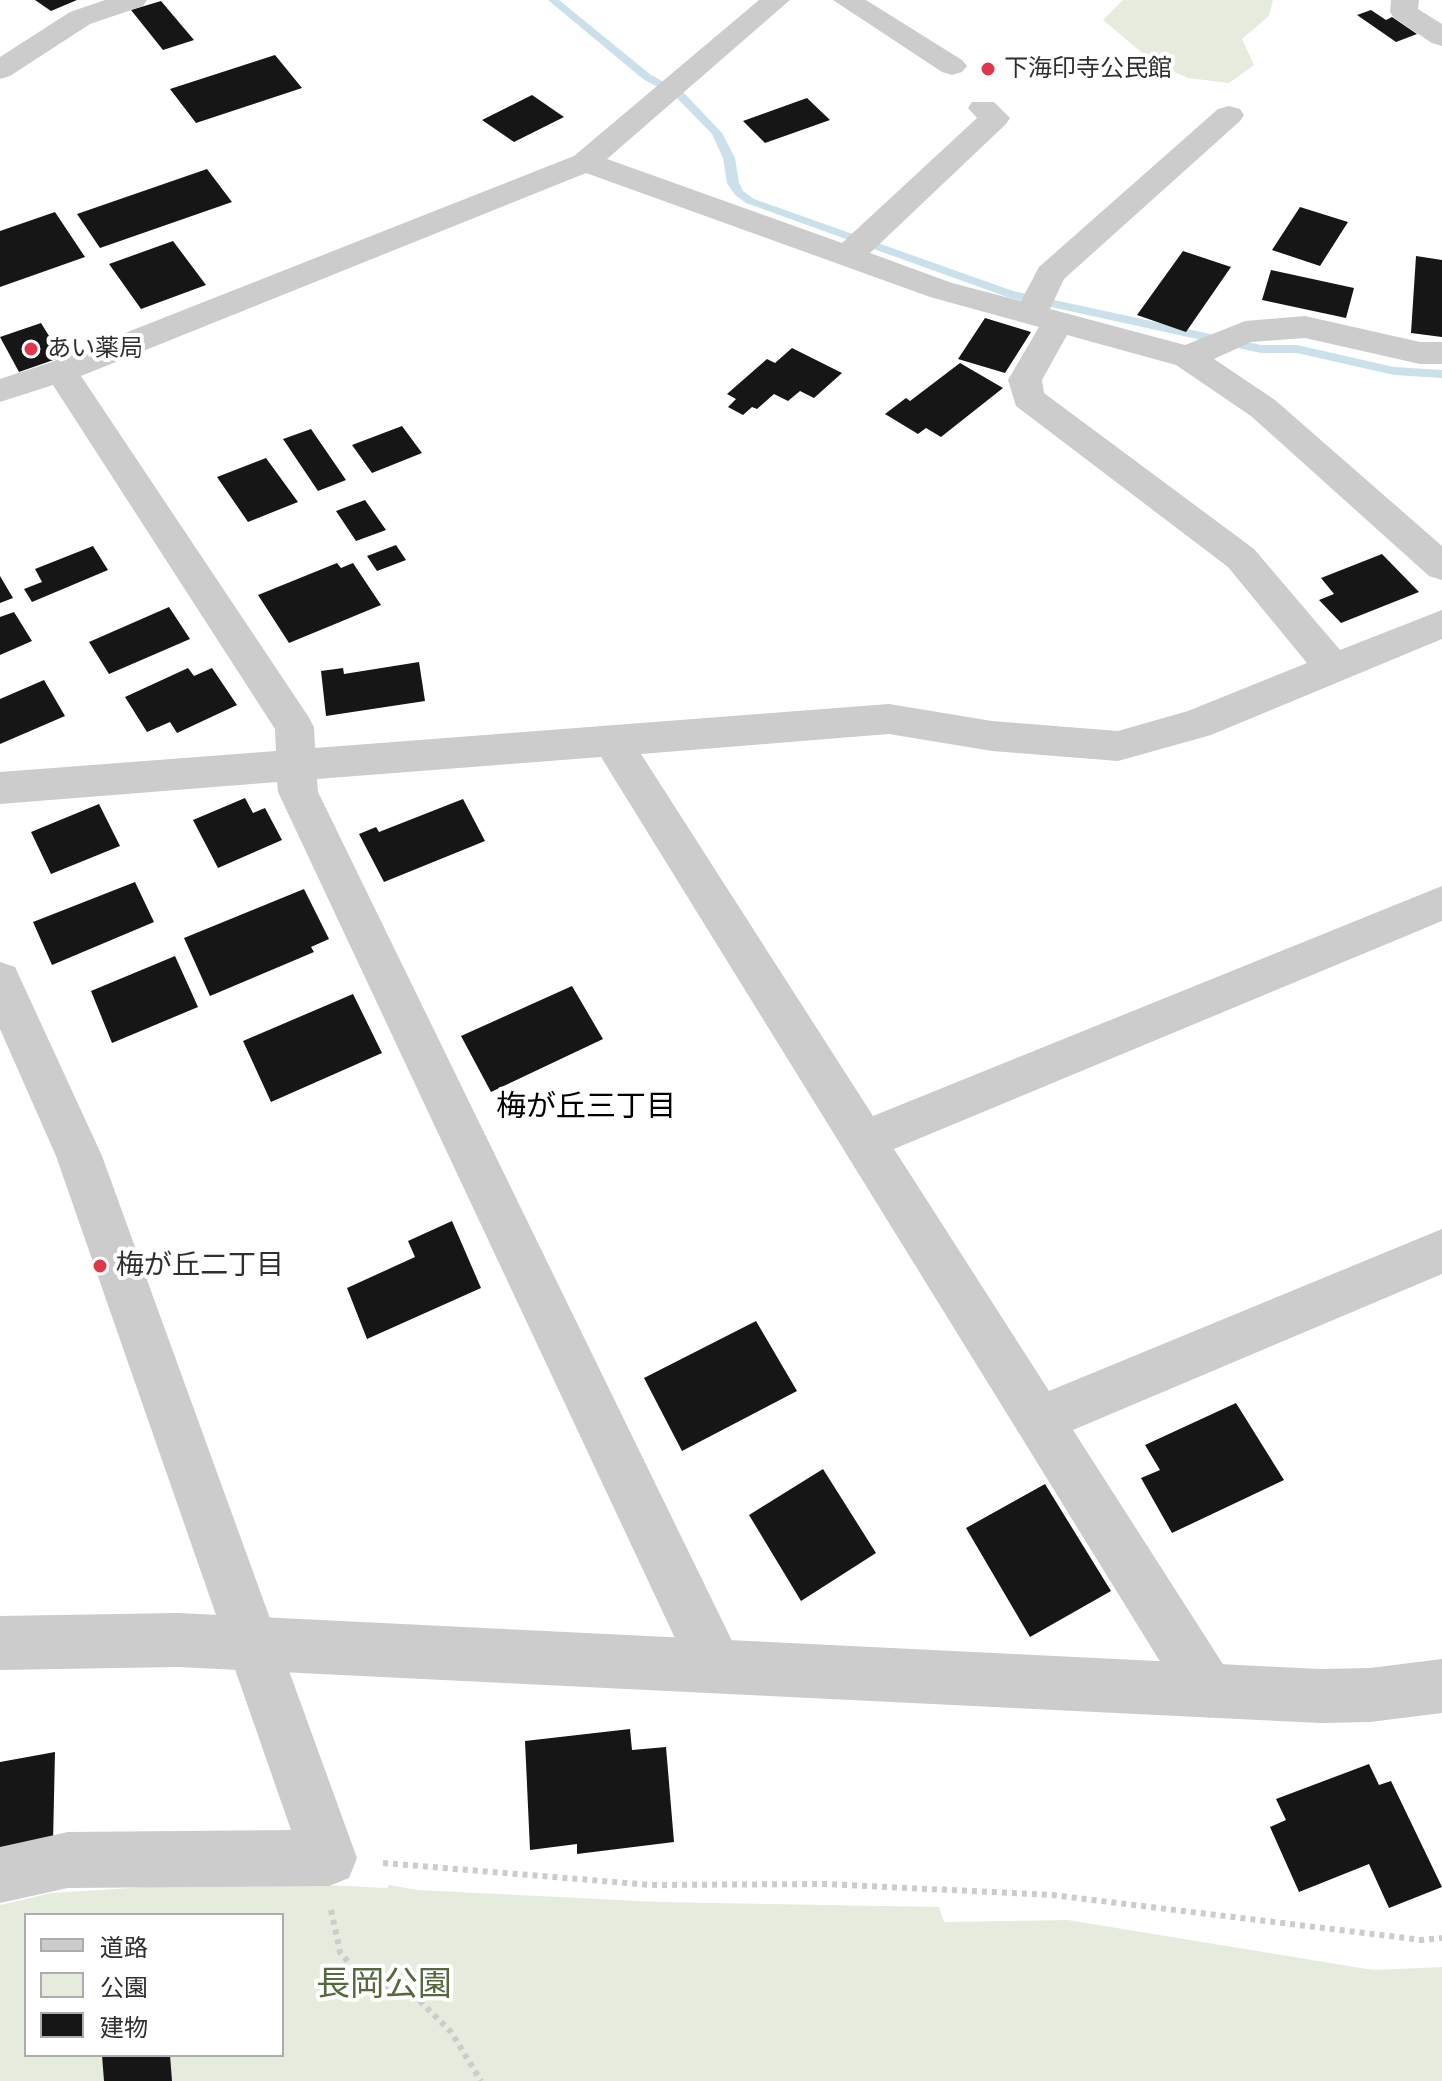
<!DOCTYPE html>
<html>
<head>
<meta charset="utf-8">
<style>
	body { margin:0 }
	#map { position:relative; width:1442px; height:2081px; overflow:hidden; background:#fff; font-family:"Noto Sans","Noto Sans JP",sans-serif }
	canvas { display:block }
	.legend { position:absolute; left:24px; top:1913px; width:260px; height:144px; box-sizing:border-box; background:#fff; border:2px solid #acacac; margin:0; padding:10px 14px; list-style:none; font-size:24px; color:#2f2f2f }
	.legend li { display:flex; align-items:center; gap:16px; height:40px }
	.legend b { width:40px; border:2px solid #acacac }
</style>
</head>
<body>
<div id="map">
<canvas width="1442" height="2081"></canvas>
<ul class="legend">
<li><b style="height:10px;background:#ccc"></b>道路</li>
<li><b style="height:22px;background:#e6ecdd"></b>公園</li>
<li><b style="height:22px;background:#161616"></b>建物</li>
</ul>
</div>
<script>
const ctx = document.querySelector('canvas').getContext('2d');
ctx.lineJoin = 'round';
function paint(path, color) { ctx.fillStyle = color; ctx.fill(path, 'evenodd'); }
const shape = rows => new Path2D(rows.map(r => 'M' + r).join(''));
function strokePath(path, color, width, dash) { ctx.strokeStyle = color; ctx.lineWidth = width; ctx.lineCap = dash ? 'butt' : 'round'; ctx.setLineDash(dash || []); ctx.stroke(path); }
function write(font, color, halo, rows, align = 'center') {
  ctx.font = font + ' "Noto Sans","Noto Sans JP",sans-serif'; ctx.lineWidth = 8; ctx.setLineDash([]); ctx.textBaseline = 'middle'; ctx.strokeStyle = halo; ctx.fillStyle = color; for (const [text, x, y, turn = 0] of rows) {
    ctx.save(); ctx.translate(x, y); ctx.rotate((+turn || 0) * Math.PI / 180); ctx.textAlign = isNaN(turn) ? turn : align; if (halo) ctx.strokeText(text, 0, 0); ctx.fillText(text, 0, 0); ctx.restore();
  }
}
paint(shape([
	[1123,0,1273,0,1269,16,1242,39,1254,65,1229,83,1188,78,1153,62,1103,20],
	[240,1881,387,1888,389,1885,418,1890,659,1902,939,1907,944,1922,1068,1920,1373,1970,1442,1967,1442,2081,0,2081,0,1905,51,1893],
	[26,1915,282,1915,282,2055,26,2055]
]), '#e6ecdd');
paint(shape([
	[548,0,559,0,651,75,684,93,722,133,735,158,739,183,743,191,754,199,1013,291,1261,345,1297,345,1394,367,1442,370,1442,378,1394,375,1297,353,1261,353,1010,298,746,203,735,195,727,183,723,158,712,134,676,97,643,79,548,0]
]), '#cae0eb');
paint(shape([
	[35,0,77,0,51,11],
	[161,1,194,40,163,50,131,10],
	[1371,10,1386,20,1392,17,1417,34,1396,42,1357,15],
	[275,55,302,88,196,123,170,89],
	[532,95,564,117,514,142,482,120],
	[807,98,830,120,765,143,743,121],
	[207,169,232,202,100,248,77,214],
	[1300,207,1348,222,1320,266,1272,250],
	[55,212,85,257,0,287,0,231],
	[173,241,206,285,141,309,109,264],
	[1183,251,1231,267,1186,332,1137,315],
	[1416,256,1442,260,1442,337,1411,333],
	[1271,270,1354,288,1346,318,1262,300],
	[985,318,1031,332,1005,373,958,359],
	[41,323,62,357,19,372,0,337],
	[792,348,842,373,814,398,800,391,788,401,774,394,757,409,752,407,743,415,728,407,736,399,727,394,767,359,775,363],
	[960,363,1003,388,941,437,926,428,918,434,885,414,906,398,910,401],
	[402,426,422,453,372,473,352,445],
	[311,429,346,480,318,491,283,439],
	[266,458,298,502,248,522,217,477],
	[365,500,386,530,356,541,336,511],
	[396,545,406,560,377,571,367,556],
	[93,546,108,570,32,602,24,589,42,582,35,569],
	[1382,554,1419,592,1341,623,1319,600,1334,594,1321,578],
	[337,563,341,568,353,563,381,605,289,643,258,595],
	[0,576,13,598,0,603],
	[169,607,190,639,109,674,89,642],
	[14,612,32,641,0,655,0,617],
	[419,662,425,701,326,716,321,671,343,668,344,674],
	[188,668,194,676,212,668,237,705,177,733,170,722,147,732,125,697],
	[44,680,65,716,0,744,0,699],
	[245,798,253,813,265,808,282,840,218,868,193,820],
	[463,799,485,841,384,882,359,834,376,827,379,832],
	[99,804,120,846,51,874,31,832],
	[135,882,154,922,52,965,33,922],
	[304,889,329,939,311,947,314,952,210,996,184,938],
	[175,956,198,1007,112,1043,91,991],
	[572,986,603,1039,491,1092,461,1036],
	[353,994,382,1053,271,1102,243,1041],
	[452,1221,481,1288,367,1339,347,1288,415,1257,408,1241],
	[756,1321,797,1391,682,1451,644,1378],
	[1236,1403,1284,1480,1172,1533,1141,1478,1160,1470,1145,1445],
	[823,1469,876,1553,801,1601,749,1515],
	[1045,1484,1111,1591,1030,1637,966,1528],
	[630,1729,632,1750,666,1747,674,1842,577,1854,577,1844,530,1850,525,1741],
	[55,1752,53,1842,0,1851,0,1762],
	[1369,1764,1379,1785,1391,1781,1442,1887,1389,1908,1369,1864,1299,1892,1270,1827,1286,1820,1276,1799],
	[102,2055,170,2055,172,2081,104,2081]
]), '#161616');
strokePath(shape([
	[383,1863,651,1885,827,1884,1052,1895,1422,1940,1442,1938],
	[331,1910,340,1952,361,1978,415,1996,451,2032,481,2081]
]), '#ccc', 6, [5, 5]);
paint(shape([
	[105,0,147,0,143,6,90,24,10,76,0,79,0,57,70,12,105,0],
	[759,0,790,0,607,159,842,243,977,118,968,108,972,102,994,102,1010,118,1006,124,870,253,952,283,1021,301,1039,267,1218,109,1229,106,1240,109,1244,115,1240,121,1064,279,1050,309,1185,345,1245,321,1305,316,1420,342,1442,342,1442,364,1420,364,1305,338,1251,342,1214,359,1275,400,1442,546,1442,580,1429,576,1251,416,1176,365,1067,335,1042,380,1044,393,1254,549,1340,650,1442,610,1442,639,1211,735,1118,761,992,751,889,734,641,754,873,1116,1442,886,1442,921,894,1149,1049,1391,1442,1229,1442,1274,1073,1430,1228,1672,1236,1691,1228,1710,1209,1718,1190,1710,601,757,317,779,318,792,735,1647,743,1666,735,1685,716,1693,697,1685,278,792,277,782,0,804,0,772,276,751,275,729,53,385,0,402,0,379,49,363,574,156,759,0],
	[586,173,930,297,1039,327,1008,380,1016,406,1228,567,1307,663,1188,711,1118,731,992,721,889,704,315,748,314,727,308,716,81,376,586,173],
	[833,0,866,0,962,60,967,66,962,72,952,75,942,72,833,0],
	[1391,0,1419,0,1418,9,1442,24,1442,46,1432,43,1394,18,1390,12,1391,0],
	[0,962,15,967,102,1156,357,1858,349,1878,329,1886,68,1888,0,1903,0,1847,68,1832,291,1830,56,1156,0,1029,0,962]
]), '#ccc');
paint(shape([
	[178,1613,1320,1669,1370,1668,1442,1659,1442,1713,1370,1722,1320,1723,178,1667,0,1670,0,1616,178,1613]
]), '#ccc');
for (const [x, y, r, color] of [
	[988,69,8,"#df384c"],
	[31,349,8,"#df384c"],
	[100,1266,8,"#df384c"]
]) { const dot = new Path2D(); dot.arc(x, y, r, 0, 2 * Math.PI); ctx.fillStyle = color; ctx.fill(dot); strokePath(dot, '#fff', 3); }
write('24px', '#2f2f2f', '#fff', [
	["下海印寺公民館",1004,69],
	["あい薬局",47,349]
], 'left');
write('28px', '#2f2f2f', '#fff', [
	["梅が丘二丁目",116,1266]
], 'left');
write('30px', '#000', '#fff', [
	["梅が丘三丁目",586,1107]
]);
write('34px', '#54693e', '#fff', [
	["長岡公園",384,1985]
]);
</script>
</body>
</html>
